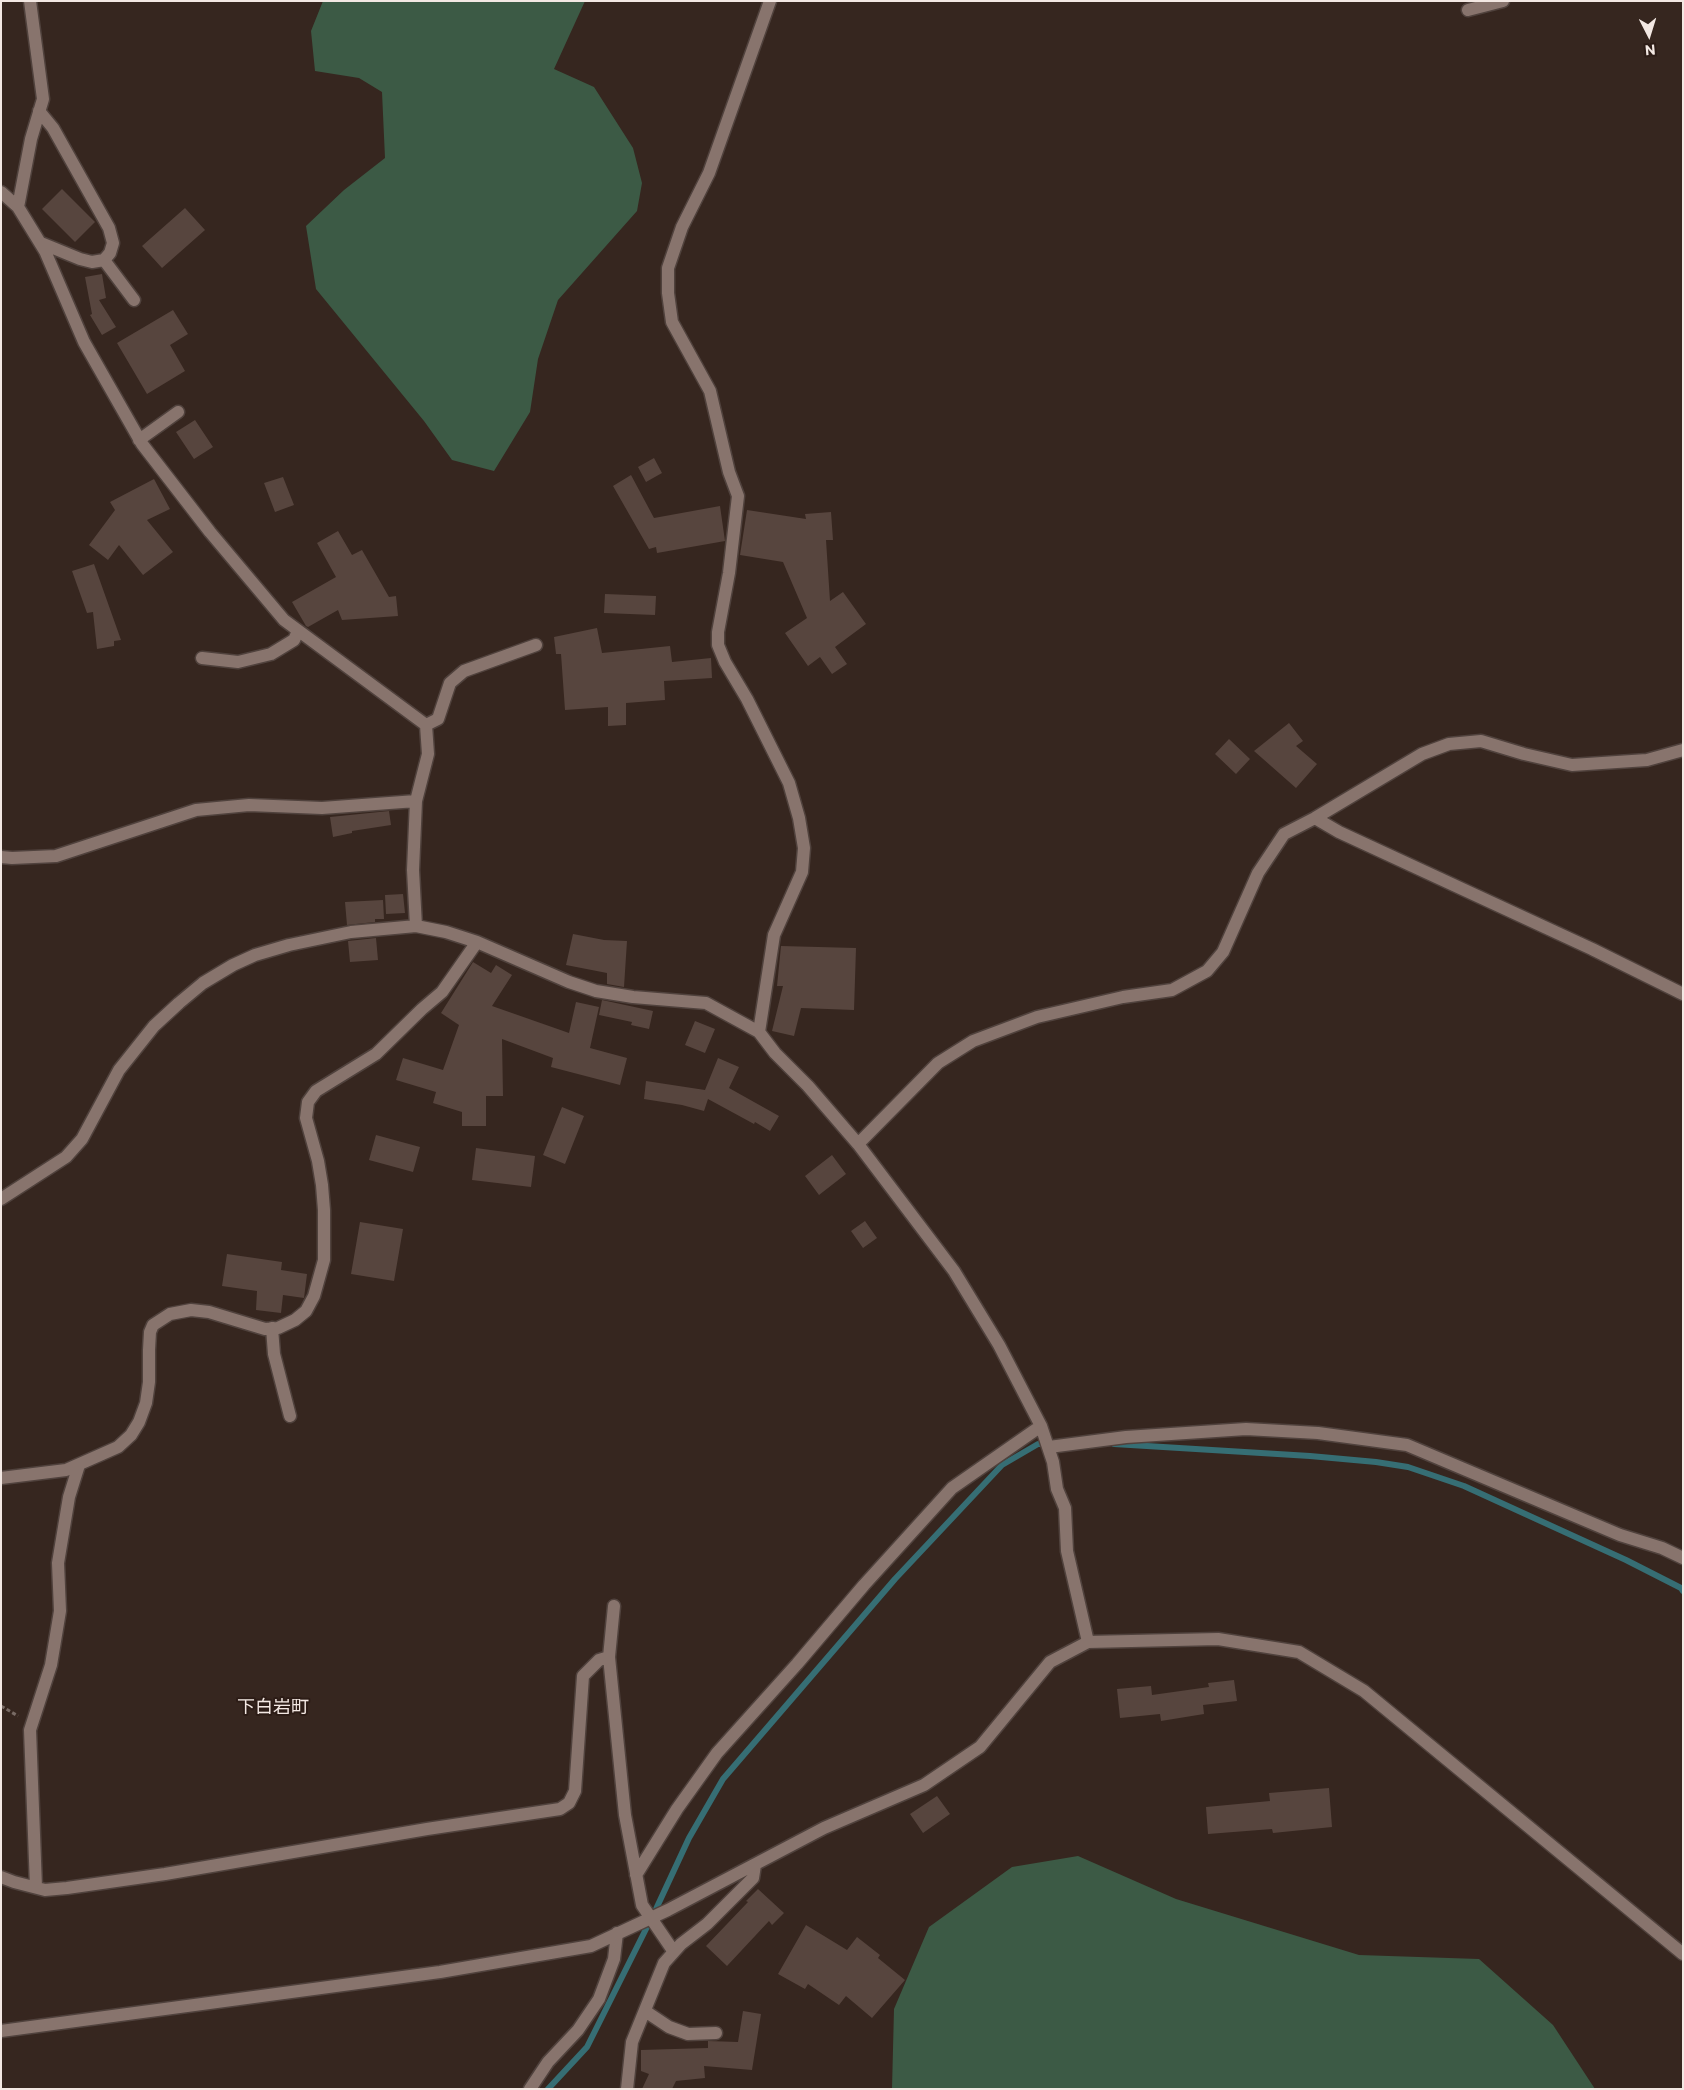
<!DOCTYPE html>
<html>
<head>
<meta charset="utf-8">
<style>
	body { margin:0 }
	#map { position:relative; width:1684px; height:2090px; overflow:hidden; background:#36261f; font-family:Commissioner,sans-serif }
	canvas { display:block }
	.frame { position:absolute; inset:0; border:2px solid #f3e8e3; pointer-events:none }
	.north { position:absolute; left:1624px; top:10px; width:50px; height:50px; -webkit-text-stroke:4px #2c1c16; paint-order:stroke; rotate:175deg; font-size:14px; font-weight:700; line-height:20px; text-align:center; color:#f3e8e3 }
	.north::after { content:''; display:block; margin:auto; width:18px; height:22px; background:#f3e8e3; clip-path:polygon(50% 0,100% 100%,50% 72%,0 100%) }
</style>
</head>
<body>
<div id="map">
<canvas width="1684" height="2090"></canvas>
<div class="frame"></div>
<div class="north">N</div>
</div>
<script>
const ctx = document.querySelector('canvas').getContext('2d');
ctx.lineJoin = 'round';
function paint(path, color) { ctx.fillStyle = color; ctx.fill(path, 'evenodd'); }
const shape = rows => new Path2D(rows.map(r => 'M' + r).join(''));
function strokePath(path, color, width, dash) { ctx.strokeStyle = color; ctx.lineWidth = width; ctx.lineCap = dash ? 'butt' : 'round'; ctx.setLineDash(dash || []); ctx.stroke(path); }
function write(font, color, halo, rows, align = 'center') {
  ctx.font = font + ' Commissioner,"Noto Sans JP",sans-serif'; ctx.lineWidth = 4; ctx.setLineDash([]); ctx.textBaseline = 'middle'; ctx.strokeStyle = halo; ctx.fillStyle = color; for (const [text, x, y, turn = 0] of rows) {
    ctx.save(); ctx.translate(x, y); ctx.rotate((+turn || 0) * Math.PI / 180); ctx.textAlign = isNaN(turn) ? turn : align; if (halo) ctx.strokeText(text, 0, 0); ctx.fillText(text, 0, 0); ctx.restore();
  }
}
paint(shape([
	[323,1,585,1,554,69,594,87,633,148,642,183,637,211,558,300,538,359,530,412,494,471,452,460,424,421,316,289,306,226,344,190,385,158,382,92,359,78,315,71,311,31],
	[1078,1856,1176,1899,1359,1955,1479,1959,1553,2025,1595,2089,892,2089,894,2009,929,1927,1012,1867]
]), '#3c5a45');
strokePath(shape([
	[1114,1444,1310,1456,1376,1462,1408,1467,1464,1486,1626,1560,1681,1588,1683,1591],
	[548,2089,587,2047,656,1909,689,1838,723,1779,895,1579,1002,1465,1038,1444,1047,1444]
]), '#366e74', 6);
paint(shape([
	[62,189,95,222,75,242,42,209],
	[185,208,205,230,162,268,142,246],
	[102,274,106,298,99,300,116,327,102,335,90,315,92,314,85,277],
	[173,310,188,334,170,345,185,371,147,394,117,343],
	[195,420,213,447,194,459,176,432],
	[654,458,662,473,646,482,638,467],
	[631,475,654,518,720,506,725,541,657,553,656,547,649,549,613,486],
	[283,477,294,505,275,512,264,483],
	[154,479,170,509,147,520,173,552,143,575,119,545,108,560,89,545,115,510,110,502],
	[747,510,806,519,805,514,831,512,833,540,826,540,830,601,843,592,866,624,835,647,847,664,832,674,820,657,808,666,785,633,807,618,783,562,740,555],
	[338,531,352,555,362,550,389,597,396,596,398,616,342,620,338,610,308,627,306,626,292,602,336,577,317,543],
	[94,564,121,640,114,641,114,646,97,649,93,612,87,613,72,571],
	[605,594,656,596,655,615,604,613],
	[597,628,602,653,670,646,672,662,711,658,712,678,664,681,665,700,626,703,626,725,608,726,608,707,565,710,561,654,556,654,554,637],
	[1289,723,1303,741,1296,746,1317,764,1296,788,1254,751],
	[1229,739,1250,759,1236,774,1215,754],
	[389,811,391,825,352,831,352,833,333,837,330,817],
	[403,894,405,913,386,914,385,895],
	[383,900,384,919,375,919,375,922,347,925,345,902],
	[573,934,604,940,627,941,624,987,607,984,607,973,566,965],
	[376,938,378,960,350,962,348,941],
	[781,946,856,948,854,1010,801,1008,794,1036,772,1031,783,986,777,986],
	[473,962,491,973,496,965,512,975,492,1006,569,1033,576,1002,599,1007,590,1048,627,1058,620,1085,551,1067,553,1058,502,1039,503,1096,486,1096,486,1126,462,1126,462,1112,433,1103,436,1092,396,1080,403,1058,443,1070,459,1025,441,1013],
	[602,1000,653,1011,649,1029,631,1025,632,1022,599,1015],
	[695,1021,715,1029,705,1053,685,1045],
	[718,1058,739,1067,729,1088,779,1116,770,1131,755,1122,754,1124,708,1099,704,1111,682,1105,644,1099,646,1081,705,1090],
	[562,1107,584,1116,565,1164,543,1155],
	[376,1135,420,1147,413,1172,369,1160],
	[476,1148,535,1156,531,1187,472,1180],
	[832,1155,846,1174,819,1195,805,1176],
	[865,1221,877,1238,863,1248,851,1231],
	[360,1222,403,1229,394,1281,351,1274],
	[227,1254,282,1262,281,1270,307,1274,304,1298,283,1295,281,1313,256,1310,257,1291,222,1286],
	[1234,1680,1237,1701,1203,1705,1204,1714,1161,1721,1160,1714,1120,1718,1117,1689,1151,1686,1152,1695,1209,1687,1208,1683],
	[1329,1788,1332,1827,1273,1833,1272,1829,1208,1834,1206,1807,1270,1801,1269,1793],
	[937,1796,950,1814,923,1833,910,1814],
	[758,1889,784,1913,772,1925,769,1921,727,1966,706,1946,748,1902,746,1901],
	[806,1925,847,1950,857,1937,880,1955,878,1958,905,1980,872,2018,846,1996,839,2005,808,1984,805,1989,778,1974],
	[743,2011,761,2014,752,2070,704,2066,705,2078,676,2081,672,2089,642,2089,649,2074,641,2071,641,2050,708,2048,708,2041,738,2042]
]), '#57453e');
const minor = shape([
	[30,1,43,99,31,139,18,207,45,251,84,342,142,444,210,532,284,620,426,725,428,754,416,801,413,870,416,926],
	[1468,10,1503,1],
	[39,111,53,128,109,228,113,243,110,253,104,260,92,262,80,259,41,243],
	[1,192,18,207],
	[104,260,134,300],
	[139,440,178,412],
	[202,658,238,662,271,654,294,640,298,631],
	[426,725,438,719,450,683,464,671,536,645],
	[1315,818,1339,832,1592,949,1683,994],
	[1,857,12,858,56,856,196,810,249,805,322,808,416,801],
	[759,1032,774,935,802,872,804,848,799,818,789,783,747,699,725,662,718,645,718,632,729,573,738,496,729,472,710,391,672,322,668,293,668,268,682,227,709,173,770,1],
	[858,1144,938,1063,973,1041,1037,1017,1123,997,1172,990,1207,971,1223,952,1258,873,1284,834,1315,818,1422,754,1449,744,1481,741,1524,754,1572,765,1647,760,1683,750],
	[1,1199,66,1157,82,1139,119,1070,154,1026,179,1003,203,983,233,965,255,955,289,945,351,932,416,926,446,932,477,942,569,982,596,991,633,997,706,1003,759,1032,775,1053,808,1086,858,1144,954,1271,999,1345,1041,1426,1053,1462,1057,1489,1065,1508,1067,1551,1088,1642],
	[272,1328,274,1354,290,1416],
	[1049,1447,1126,1437,1246,1429,1318,1433,1407,1445,1620,1535,1662,1548,1683,1558],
	[1,1478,66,1470,118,1447,131,1435,139,1422,146,1403,149,1382,149,1350,150,1332,153,1325,170,1314,191,1310,209,1312,265,1329,278,1328,295,1320,306,1311,314,1296,324,1260,324,1210,322,1185,318,1161,306,1118,308,1102,316,1091,376,1054,422,1009,442,992,477,942],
	[614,1606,609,1657,625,1815,642,1905,674,1952],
	[636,1875,677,1809,717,1753,797,1664,864,1585,952,1488,1041,1426],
	[1,1877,14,1882,45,1890,67,1888,165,1874,427,1829,560,1809,569,1803,575,1791,583,1676,599,1660,609,1657],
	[36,1887,30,1730,51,1665,60,1611,58,1563,69,1497,79,1465],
	[645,2011,669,2027,688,2034,716,2033],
	[1,2031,440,1972,591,1946,668,1910,824,1828,924,1785,980,1747,1050,1662,1088,1642,1218,1639,1299,1652,1364,1691,1683,1954],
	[530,2089,548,2062,578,2030,599,1999,614,1959,617,1933],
	[627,2089,632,2042,664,1963,681,1944,707,1924,753,1878,755,1865]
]);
strokePath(minor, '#50423d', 15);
strokePath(shape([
	[1,1706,18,1716]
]), '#796b65', 3, [4, 2.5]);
strokePath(minor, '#88746d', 12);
write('18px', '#f3e8e3', '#2c1c16', [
	["下白岩町",273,1707]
]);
</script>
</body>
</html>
